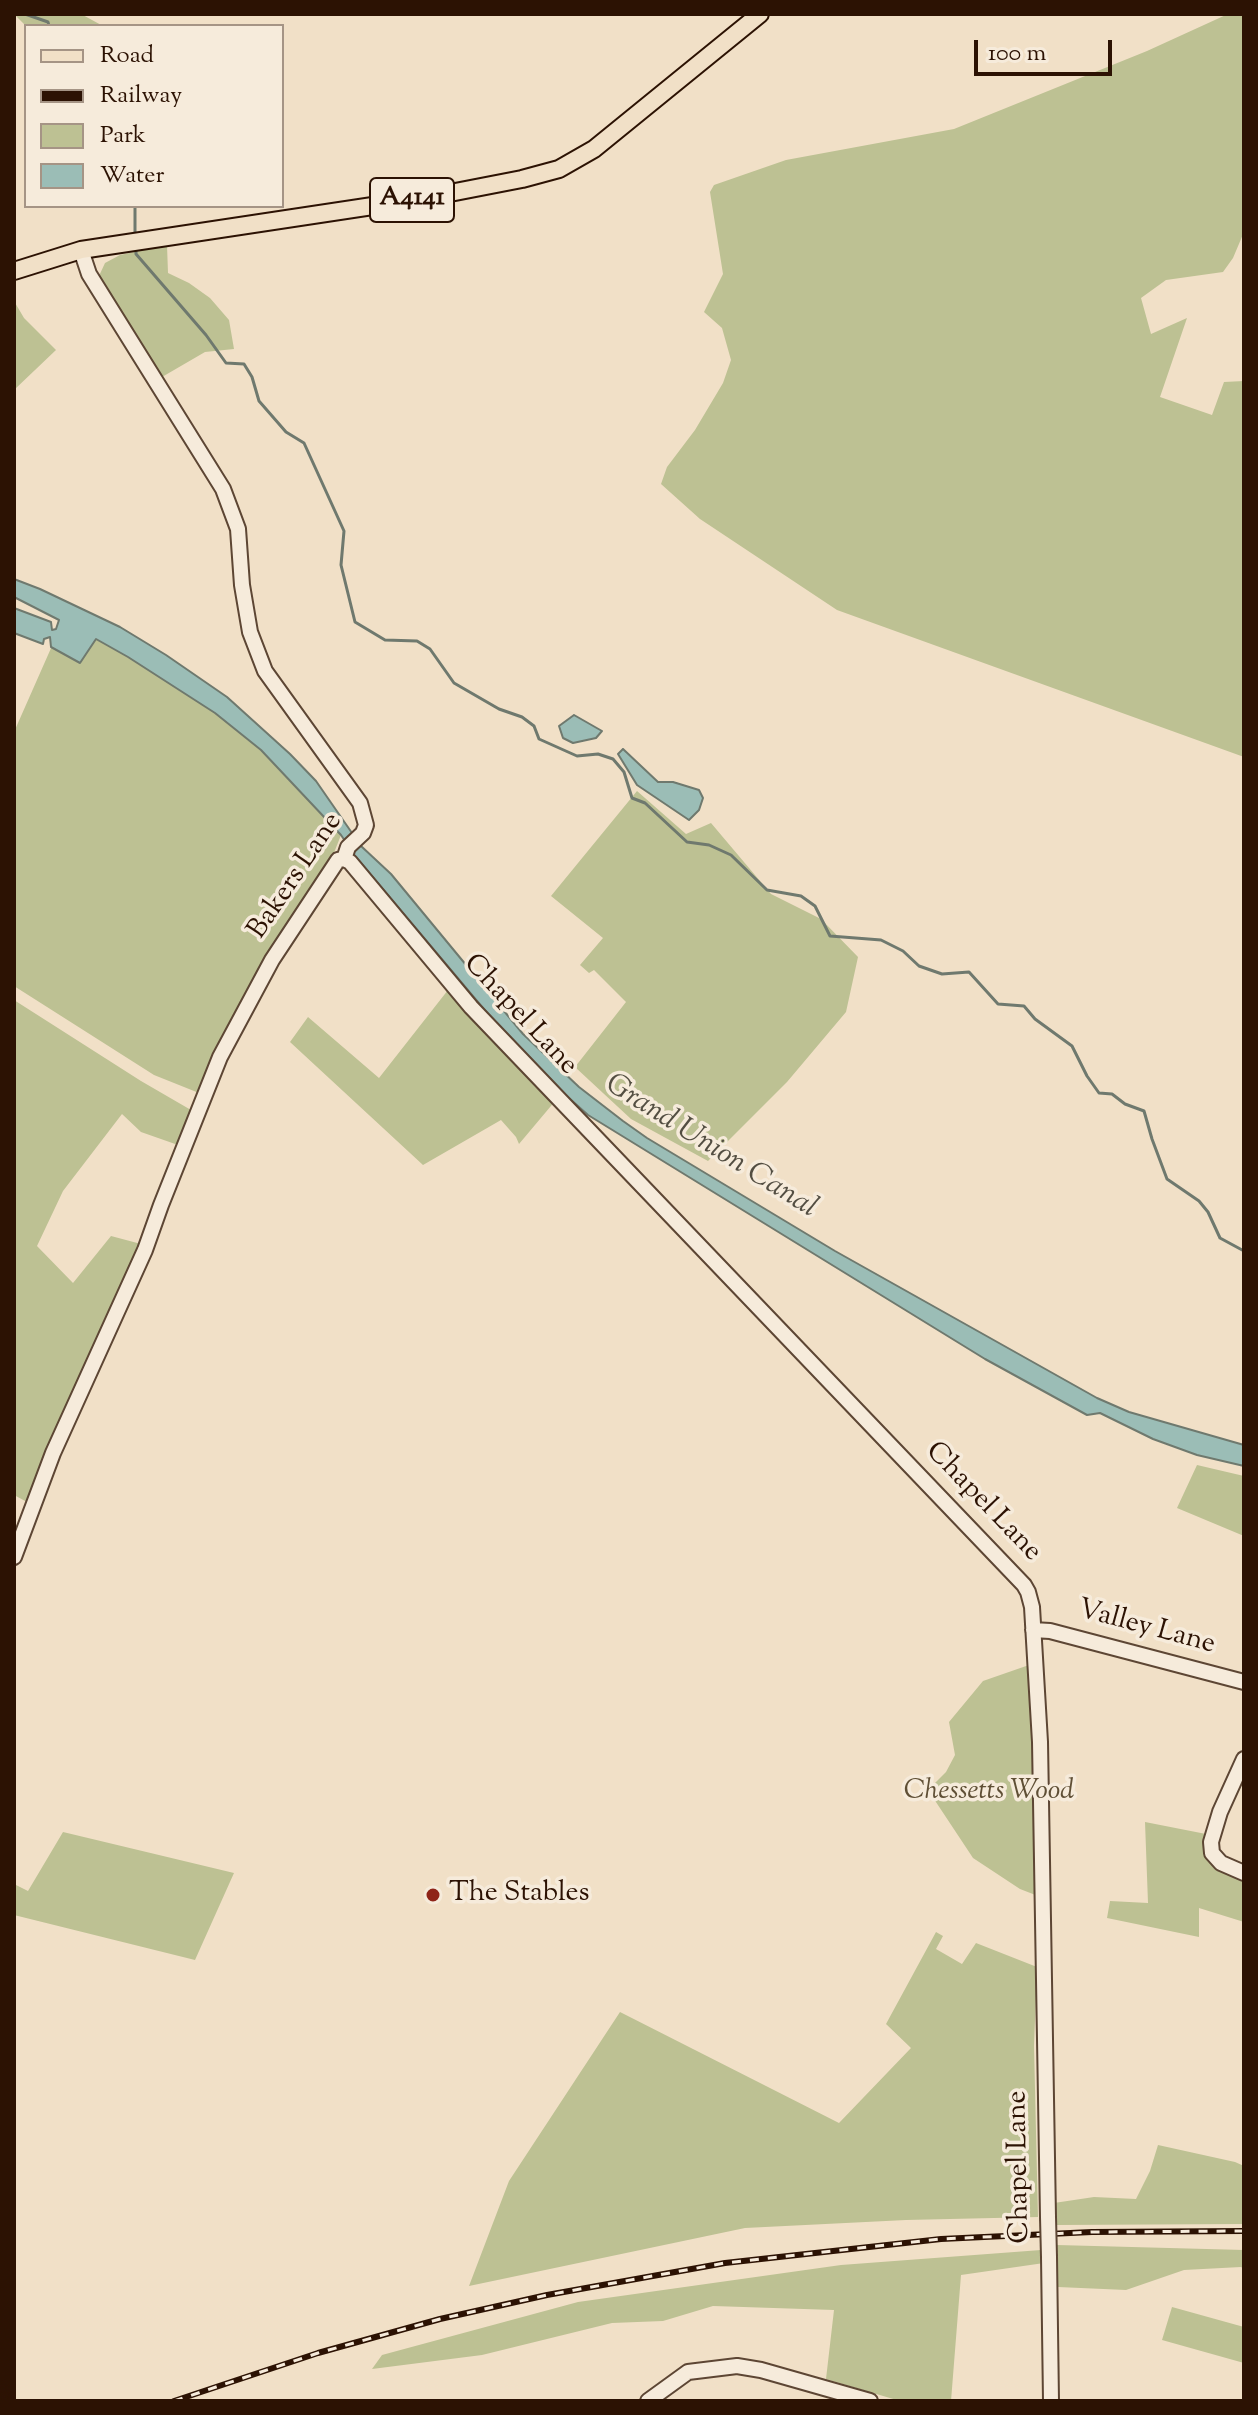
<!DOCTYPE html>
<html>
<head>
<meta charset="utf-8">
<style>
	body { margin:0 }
	#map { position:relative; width:1258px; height:2415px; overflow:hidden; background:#f1e0c7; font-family:"Sorts Mill Goudy",serif }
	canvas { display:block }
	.frame { position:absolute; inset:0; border:16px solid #2c1203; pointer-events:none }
	.legend { position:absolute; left:24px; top:24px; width:260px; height:184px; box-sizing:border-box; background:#f6ebdb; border:2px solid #a59485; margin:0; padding:10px 14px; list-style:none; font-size:24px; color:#2c1203 }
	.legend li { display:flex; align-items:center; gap:16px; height:40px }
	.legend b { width:40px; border:2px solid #a59485 }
	.scale { position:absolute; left:974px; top:40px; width:138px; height:36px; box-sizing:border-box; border:4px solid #2c1203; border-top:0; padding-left:10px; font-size:24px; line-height:28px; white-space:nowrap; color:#2c1203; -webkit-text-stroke:6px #f6ebdb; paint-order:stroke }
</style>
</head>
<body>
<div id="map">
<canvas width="1258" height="2415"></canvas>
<div class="frame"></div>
<ul class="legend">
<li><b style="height:10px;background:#f1e0c7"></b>Road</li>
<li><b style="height:10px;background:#2c1203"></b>Railway</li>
<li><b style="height:22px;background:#bdc193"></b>Park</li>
<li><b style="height:22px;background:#9bbdb6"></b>Water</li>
</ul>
<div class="scale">100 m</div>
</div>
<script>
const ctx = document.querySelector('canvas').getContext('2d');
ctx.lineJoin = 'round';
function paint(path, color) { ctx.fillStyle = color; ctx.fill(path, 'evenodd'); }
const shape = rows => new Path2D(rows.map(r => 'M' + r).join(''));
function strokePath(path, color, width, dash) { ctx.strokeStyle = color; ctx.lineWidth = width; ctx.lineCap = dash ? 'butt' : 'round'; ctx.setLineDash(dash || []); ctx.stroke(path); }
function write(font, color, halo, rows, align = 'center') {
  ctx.font = font + ' "Sorts Mill Goudy",serif'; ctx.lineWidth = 7; ctx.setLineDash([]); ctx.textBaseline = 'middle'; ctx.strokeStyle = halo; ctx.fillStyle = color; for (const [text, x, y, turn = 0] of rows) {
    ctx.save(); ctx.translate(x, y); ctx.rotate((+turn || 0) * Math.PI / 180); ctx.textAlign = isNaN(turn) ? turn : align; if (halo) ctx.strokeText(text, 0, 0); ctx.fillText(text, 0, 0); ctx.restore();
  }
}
paint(shape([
	[14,14,81,14,103,26,26,26],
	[1228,14,1244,14,1244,232,1233,258,1223,272,1166,280,1141,298,1151,334,1187,318,1160,397,1212,415,1224,382,1244,381,1244,757,837,610,700,519,661,484,667,467,695,430,723,383,731,360,722,328,704,312,723,274,710,192,714,185,786,160,954,129,1147,51],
	[167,245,168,273,189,283,210,298,229,320,234,349,205,352,162,377,126,327,99,276,105,263,120,255],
	[14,301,24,318,56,350,14,390],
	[63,621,128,657,224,719,261,750,341,835,330,863,259,967,226,1030,199,1093,154,1075,14,986,14,732],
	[637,791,686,834,711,823,771,894,821,919,858,957,846,1012,787,1082,708,1161,631,1119,575,1067,626,1002,594,970,589,973,580,965,603,938,551,896],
	[448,990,556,1100,519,1144,516,1137,501,1120,423,1165,290,1042,308,1017,379,1078],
	[14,1000,141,1081,191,1110,178,1145,141,1132,122,1114,63,1191,37,1246,73,1283,111,1236,141,1244,27,1502,14,1495],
	[1197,1465,1244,1476,1244,1536,1177,1508],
	[1029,1665,1036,1760,1038,1896,1020,1889,973,1858,928,1790,946,1772,955,1755,949,1722,983,1681],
	[1145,1822,1206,1834,1203,1852,1209,1862,1244,1878,1244,1922,1199,1908,1199,1937,1107,1918,1110,1901,1148,1903],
	[63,1832,234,1873,195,1960,14,1915,14,1884,28,1891],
	[936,1932,943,1936,936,1949,962,1964,976,1943,1037,1967,1034,2046,1038,2217,906,2220,745,2228,469,2286,509,2181,620,2012,839,2123,911,2048,886,2024],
	[1158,2145,1235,2162,1244,2166,1244,2224,1057,2225,1054,2203,1094,2197,1136,2199,1150,2171],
	[1057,2245,1244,2250,1244,2269,1241,2267,1184,2270,1126,2290,1058,2287],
	[1041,2250,1044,2263,961,2275,951,2401,900,2401,826,2379,834,2310,713,2306,663,2321,612,2323,482,2355,372,2369,382,2355,578,2302,841,2265],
	[1172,2307,1244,2327,1244,2363,1162,2340]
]), '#bdc193');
const water = shape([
	[14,579,40,589,120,627,166,655,227,697,290,754,316,781,361,846,391,874,523,1034,579,1087,623,1121,647,1138,835,1251,1097,1398,1129,1412,1244,1445,1244,1466,1197,1455,1153,1439,1100,1413,1087,1415,985,1359,588,1115,552,1083,509,1039,355,856,341,835,261,750,215,713,128,657,96,639,80,663,51,647,50,637,44,639,43,644,14,633,14,608,51,622,52,630,56,629,59,620,14,597,14,579],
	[574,715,602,731,596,738,573,743,563,738,559,726,574,715],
	[623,749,658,782,673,782,699,790,703,798,699,810,689,820,637,785,618,754,623,749]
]);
paint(water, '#9bbdb6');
strokePath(water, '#6f796e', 2);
strokePath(shape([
	[25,14,48,22,49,26],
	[135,235,135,206],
	[136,247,136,254,206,335,226,363,244,364,252,377,259,401,286,432,304,443,344,531,341,565,355,622,385,640,417,641,430,649,454,683,499,709,522,717,534,726,539,739,577,756,598,754,613,759,624,772,632,798,645,803,687,842,709,845,731,855,767,890,801,896,815,906,830,936,881,940,903,951,919,966,942,974,969,972,998,1004,1024,1006,1035,1019,1072,1046,1087,1076,1099,1093,1112,1094,1125,1104,1144,1111,1152,1139,1167,1179,1199,1201,1208,1212,1220,1238,1244,1251]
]), '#6f796e', 3);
const minor = shape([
	[344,859,350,862,471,1007,1024,1585,1028,1592,1032,1607,1040,1742,1048,2217],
	[14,1557,53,1453,145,1250,161,1205,220,1057,272,960,338,860,344,859,348,847,363,833,366,825,360,803,265,671,250,632,242,585,238,529,223,489,89,274,81,250],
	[1033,1630,1050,1631,1244,1682],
	[1244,1759,1220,1812,1211,1842,1212,1853,1221,1863,1244,1873],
	[1049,2257,1051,2401],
	[648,2401,688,2372,737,2366,761,2370,870,2401]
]);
const major = shape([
	[14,271,81,250,419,199,522,179,559,169,594,149,760,14]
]);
strokePath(minor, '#5d4634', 18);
strokePath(major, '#2c1203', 20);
strokePath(minor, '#f6ebdb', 14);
strokePath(major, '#f1e0c7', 16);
const rail = shape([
	[174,2401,318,2353,440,2319,547,2295,725,2263,941,2239,1092,2232,1244,2231]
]);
strokePath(rail, '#2c1203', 6);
strokePath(rail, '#f6ebdb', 3, [9]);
const minorBridge = shape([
	[1048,2217,1049,2257]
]);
strokePath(minorBridge, '#5d4634', 18, []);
strokePath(minorBridge, '#f6ebdb', 14);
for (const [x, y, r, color] of [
	[433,1895,8,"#8f2418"]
]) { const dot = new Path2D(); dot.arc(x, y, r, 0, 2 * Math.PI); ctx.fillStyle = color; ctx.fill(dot); strokePath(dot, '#f6ebdb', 3); }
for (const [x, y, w] of [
	[412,200,84]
]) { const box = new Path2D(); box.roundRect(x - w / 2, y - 22, w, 44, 6); ctx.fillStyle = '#f6ebdb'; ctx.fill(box); strokePath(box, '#2c1203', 2); }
write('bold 26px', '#2c1203', null, [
	["A4141",412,200]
]);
write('28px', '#2c1203', '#f6ebdb', [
	["Bakers Lane",297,877,-56],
	["Chapel Lane",519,1016,47],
	["Chapel Lane",982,1503,46],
	["Valley Lane",1146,1629,15],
	["Chapel Lane",1021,2167,-91]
]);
write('italic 28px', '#5f4f35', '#f6ebdb', [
	["Chessetts Wood",989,1793]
]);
write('28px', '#2c1203', '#f6ebdb', [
	["The Stables",449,1895]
], 'left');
write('italic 30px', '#534e42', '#f6ebdb', [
	["Grand Union Canal",710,1148,32]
]);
</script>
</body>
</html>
